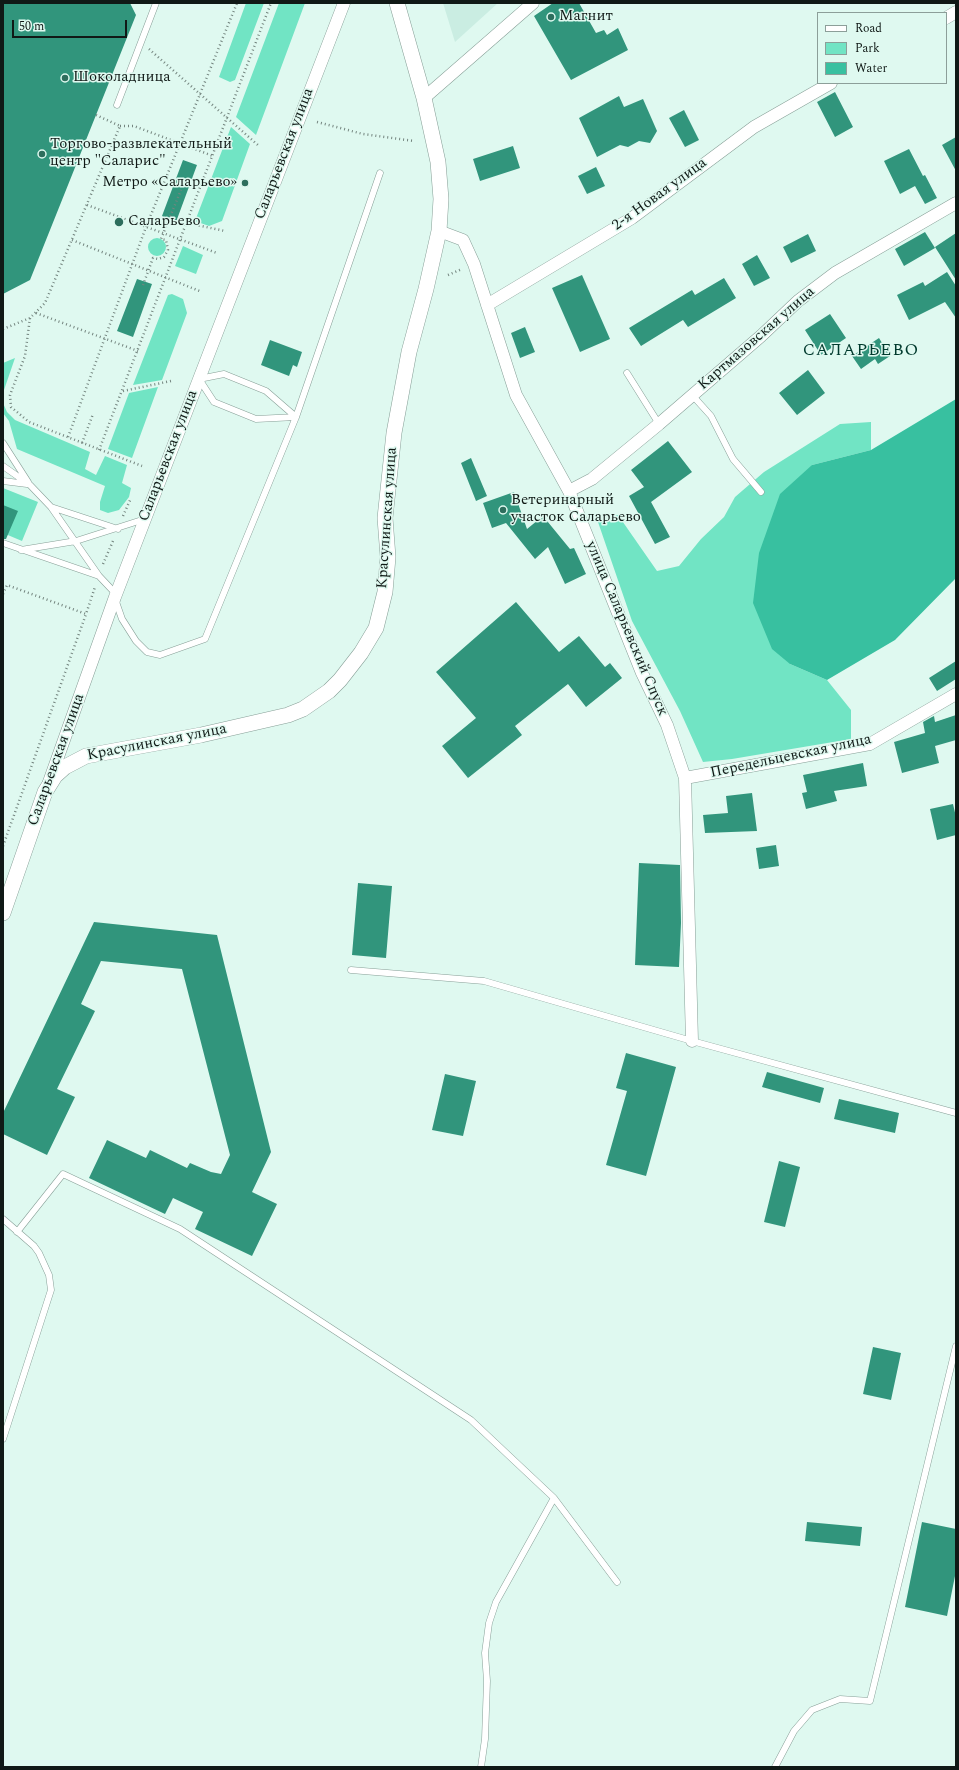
<!DOCTYPE html>
<html>
<head>
<meta charset="utf-8">
<style>
	body { margin:0 }
	#map { position:relative; width:959px; height:1770px; overflow:hidden; background:#dff9f0; font-family:Spectral,serif }
	canvas { display:block }
	.frame { position:absolute; inset:0; border:4px solid #101916; pointer-events:none }
	.legend { position:absolute; left:817px; top:12px; width:130px; height:72px; box-sizing:border-box; background:#dff9f0; border:1px solid #8c9f99; margin:0; padding:5px 7px; list-style:none; font-size:12px; color:#101916 }
	.legend li { display:flex; align-items:center; gap:8px; height:20px }
	.legend b { width:20px; border:1px solid #8c9f99 }
	.scale { position:absolute; left:12px; top:20px; width:115px; height:18px; box-sizing:border-box; border:2px solid #101916; border-top:0; padding-left:5px; font-size:12px; line-height:14px; white-space:nowrap; color:#101916; -webkit-text-stroke:3px #dff9f0; paint-order:stroke }
</style>
</head>
<body>
<div id="map">
<canvas width="959" height="1770"></canvas>
<div class="frame"></div>
<ul class="legend">
<li><b style="height:5px;background:#fff"></b>Road</li>
<li><b style="height:11px;background:#71e4c4"></b>Park</li>
<li><b style="height:11px;background:#38c0a0"></b>Water</li>
</ul>
<div class="scale">50 m</div>
</div>
<script>
const ctx = document.querySelector('canvas').getContext('2d');
ctx.lineJoin = 'round';
function paint(path, color) { ctx.fillStyle = color; ctx.fill(path, 'evenodd'); }
const shape = rows => new Path2D(rows.map(r => 'M' + r).join(''));
function strokePath(path, color, width, dash) { ctx.strokeStyle = color; ctx.lineWidth = width; ctx.lineCap = dash ? 'butt' : 'round'; ctx.setLineDash(dash || []); ctx.stroke(path); }
function write(font, color, halo, rows, align = 'center') {
  ctx.font = font + ' Spectral,serif'; ctx.lineWidth = 3; ctx.setLineDash([]); ctx.textBaseline = 'middle'; ctx.strokeStyle = halo; ctx.fillStyle = color; for (const [text, x, y, turn = 0] of rows) {
    ctx.save(); ctx.translate(x, y); ctx.rotate((+turn || 0) * Math.PI / 180); ctx.textAlign = isNaN(turn) ? turn : align; if (halo) ctx.strokeText(text, 0, 0); ctx.fillText(text, 0, 0); ctx.restore();
  }
}
paint(shape([
	[443,3,498,3,455,42]
]), '#caede2');
paint(shape([
	[246,3,264,3,235,80,230,82,219,77],
	[279,3,305,3,256,135,236,117],
	[231,127,250,144,222,221,209,226,195,221],
	'148 247a9 9 0 1 1 18 0a9 9 0 1 1-18 0Z',
	[183,246,203,255,196,274,175,266],
	[172,294,183,299,187,313,162,380,133,385,168,295],
	[15,358,4,390,3,399,3,363],
	[158,387,132,458,108,449,129,393],
	[3,403,7,412,15,420,90,452,85,469,96,475,105,456,127,465,122,483,131,488,129,497,119,510,108,513,100,510,100,502,105,486,17,449,9,421,3,413],
	[871,422,871,450,812,465,790,664,827,680,851,710,851,739,732,759,703,762,680,711,632,621,598,522,618,515,657,571,679,566,701,539,724,517,735,497,764,472,840,424],
	[3,488,38,502,22,541,3,533]
]), '#71e4c4');
paint(shape([
	[956,399,956,578,895,640,827,680,790,664,772,649,753,603,759,553,780,494,812,465,871,450]
]), '#38c0a0');
paint(shape([
	[3,3,130,3,136,15,30,280,3,294],
	[553,3,579,3,596,33,604,30,607,35,618,28,628,50,571,80,534,16],
	[835,92,853,127,835,137,817,102],
	[619,96,624,107,643,99,657,131,650,143,639,141,628,147,620,145,597,157,579,118],
	[684,110,699,140,685,147,669,118],
	[956,137,956,171,942,145],
	[513,146,520,168,480,181,473,159],
	[909,149,923,176,925,175,937,198,925,204,915,186,900,194,884,161],
	[183,160,197,165,176,222,162,216],
	[596,167,605,186,587,194,578,176],
	[925,232,935,248,904,266,895,249],
	[956,233,956,280,935,247],
	[808,234,816,251,791,263,783,247],
	[757,255,770,278,754,286,742,264],
	[947,272,956,286,956,318,945,302,909,320,897,295,923,282,925,286],
	[582,275,610,339,580,352,552,288],
	[724,278,736,298,688,327,683,320,641,346,629,328,692,290,695,295],
	[137,279,152,284,133,337,117,331],
	[830,314,846,338,821,355,805,330],
	[525,327,535,352,520,358,511,333],
	[879,338,890,356,878,364,875,359,861,369,852,356],
	[270,340,302,352,297,367,293,365,289,376,261,365],
	[808,370,825,393,797,415,779,393],
	[668,441,692,472,651,502,670,537,655,544,629,496,644,487,631,470],
	[471,458,487,496,476,501,461,463],
	[514,492,527,529,543,516,570,549,574,548,586,574,565,584,548,547,535,559,506,523,492,528,483,503],
	[3,505,18,511,6,539,3,539],
	[516,602,559,652,579,636,605,667,610,663,622,678,586,707,568,684,515,726,522,735,468,778,442,746,476,718,436,672],
	[956,661,956,679,937,691,929,678],
	[956,715,956,740,935,746,939,763,902,773,894,742,925,733,923,722,932,717,934,716,935,722],
	[863,763,867,786,834,791,837,801,806,809,802,793,807,792,803,775],
	[752,793,757,831,705,833,703,815,728,813,726,796],
	[953,804,956,817,956,835,937,840,930,809],
	[776,845,779,866,759,869,756,848],
	[639,863,680,865,681,923,679,967,635,965],
	[358,883,392,886,386,958,352,955],
	[94,922,217,935,271,1152,252,1192,277,1204,252,1256,195,1229,203,1212,173,1198,165,1214,89,1178,107,1140,146,1158,150,1150,187,1168,190,1163,211,1172,221,1174,230,1155,182,969,101,961,81,1004,95,1011,57,1089,75,1097,47,1155,3,1134,3,1113],
	[626,1053,676,1067,646,1176,606,1165,627,1091,616,1088],
	[767,1072,824,1088,820,1103,762,1087],
	[445,1074,476,1081,463,1136,432,1130],
	[839,1099,899,1113,895,1133,834,1119],
	[779,1161,800,1167,785,1227,764,1222],
	[873,1347,901,1353,891,1400,863,1394],
	[807,1522,862,1527,860,1546,805,1541],
	[922,1522,956,1529,956,1571,947,1616,905,1607]
]), '#31957c');
const service = shape([
	[117,105,156,3],
	[627,373,659,424],
	[224,374,266,391,296,417,256,419,214,402,199,379,224,374],
	[693,396,711,416,733,459,761,492],
	[3,443,28,482],
	[3,466,30,485,51,507,99,576,116,594],
	[3,481,27,484],
	[51,507,118,529],
	[3,543,99,576],
	[21,550,76,541,145,519],
	[115,599,122,619,136,641,147,652,160,655,205,639,296,417,380,173],
	[351,970,484,981,692,1041,956,1113],
	[3,1219,34,1246,39,1253,49,1275,51,1290,3,1439],
	[17,1232,63,1174,180,1229,471,1420,554,1498,617,1582],
	[481,1767,485,1739,487,1681,485,1653,489,1623,496,1602,554,1498],
	[775,1767,794,1731,812,1710,840,1699,870,1701,956,1346]
]);
const minor = shape([
	[946,18,956,12],
	[424,98,533,3],
	[439,231,463,240,474,264,516,395,569,491,642,673,667,725,685,778,692,1041],
	[487,305,632,218,754,127,831,83],
	[569,491,592,479,659,424,761,336,798,301,835,273,956,203],
	[685,778,870,744,956,694],
	[49,782,115,597,344,3]
]);
const tertiary = shape([
	[3,913,45,792,55,776,65,767,86,756,201,735,288,715,303,709,329,691,340,680,361,653,376,628,385,592,388,557,385,518,394,433,409,352,426,289,439,231,441,199,438,162,424,98,397,3]
]);
strokePath(service, '#879f97', 7);
strokePath(minor, '#879f97', 13);
strokePath(tertiary, '#879f97', 16);
strokePath(shape([
	[149,49,259,146],
	[317,122,363,134,414,141],
	[120,126,134,126,213,156],
	[87,205,217,253],
	[187,223,225,231],
	[72,240,202,292],
	[448,275,462,269],
	[143,285,153,258,158,259,164,257,168,250,166,240,161,239,181,190],
	[36,313,138,351],
	[30,318,25,356,10,395,11,407,29,422,142,466],
	[3,329,30,318,45,303,120,126,96,115],
	[123,391,171,381],
	[68,437,146,227,237,3],
	[82,443,93,414],
	[99,450,271,3],
	[123,516,131,498],
	[103,564,113,541],
	[3,594,7,585,86,614,95,587],
	[3,846,86,614]
]), '#74857f', 2.5, [1, 3]);
strokePath(service, '#fff', 6);
strokePath(minor, '#fff', 12);
strokePath(tertiary, '#fff', 15);
for (const [x, y, r, color] of [
	[551,17,4,"#2d6e5d"],
	[65,78,4,"#2d6e5d"],
	[42,154,4,"#2d6e5d"],
	[245,183,4,"#2d6e5d"],
	[119,222,5,"#2d6e5d"],
	[503,510,4,"#2d6e5d"]
]) { const dot = new Path2D(); dot.arc(x, y, r, 0, 2 * Math.PI); ctx.fillStyle = color; ctx.fill(dot); strokePath(dot, '#dff9f0', 1.5); }
write('15px', '#101916', '#dff9f0', [
	["Магнит",559,17],
	["Шоколадница",73,78],
	["Торгово-развлекательный",50,145],
	["центр \"Саларис\"",50,162],
	["Метро «Саларьево»",237,183,"right"],
	["Саларьево",128,222],
	["Ветеринарный",511,501],
	["участок Саларьево",511,518]
], 'left');
write('15px', '#101916', '#dff9f0', [
	["Саларьевская улица",285,154,-69],
	["2-я Новая улица",660,195,-36],
	["Картмазовская улица",757,339,-41],
	["Саларьевская улица",169,456,-69],
	["Красулинская улица",388,518,-86],
	["улица Саларьевский Спуск",626,629,67],
	["Красулинская улица",157,743,-11],
	["Передельцевская улица",791,757,-12],
	["Саларьевская улица",57,760,-70]
]);
ctx.letterSpacing = '1px';
write('17px', '#003a2d', '#dff9f0', [
	["САЛАРЬЕВО",861,352]
]);
ctx.letterSpacing = '0px';
</script>
</body>
</html>
